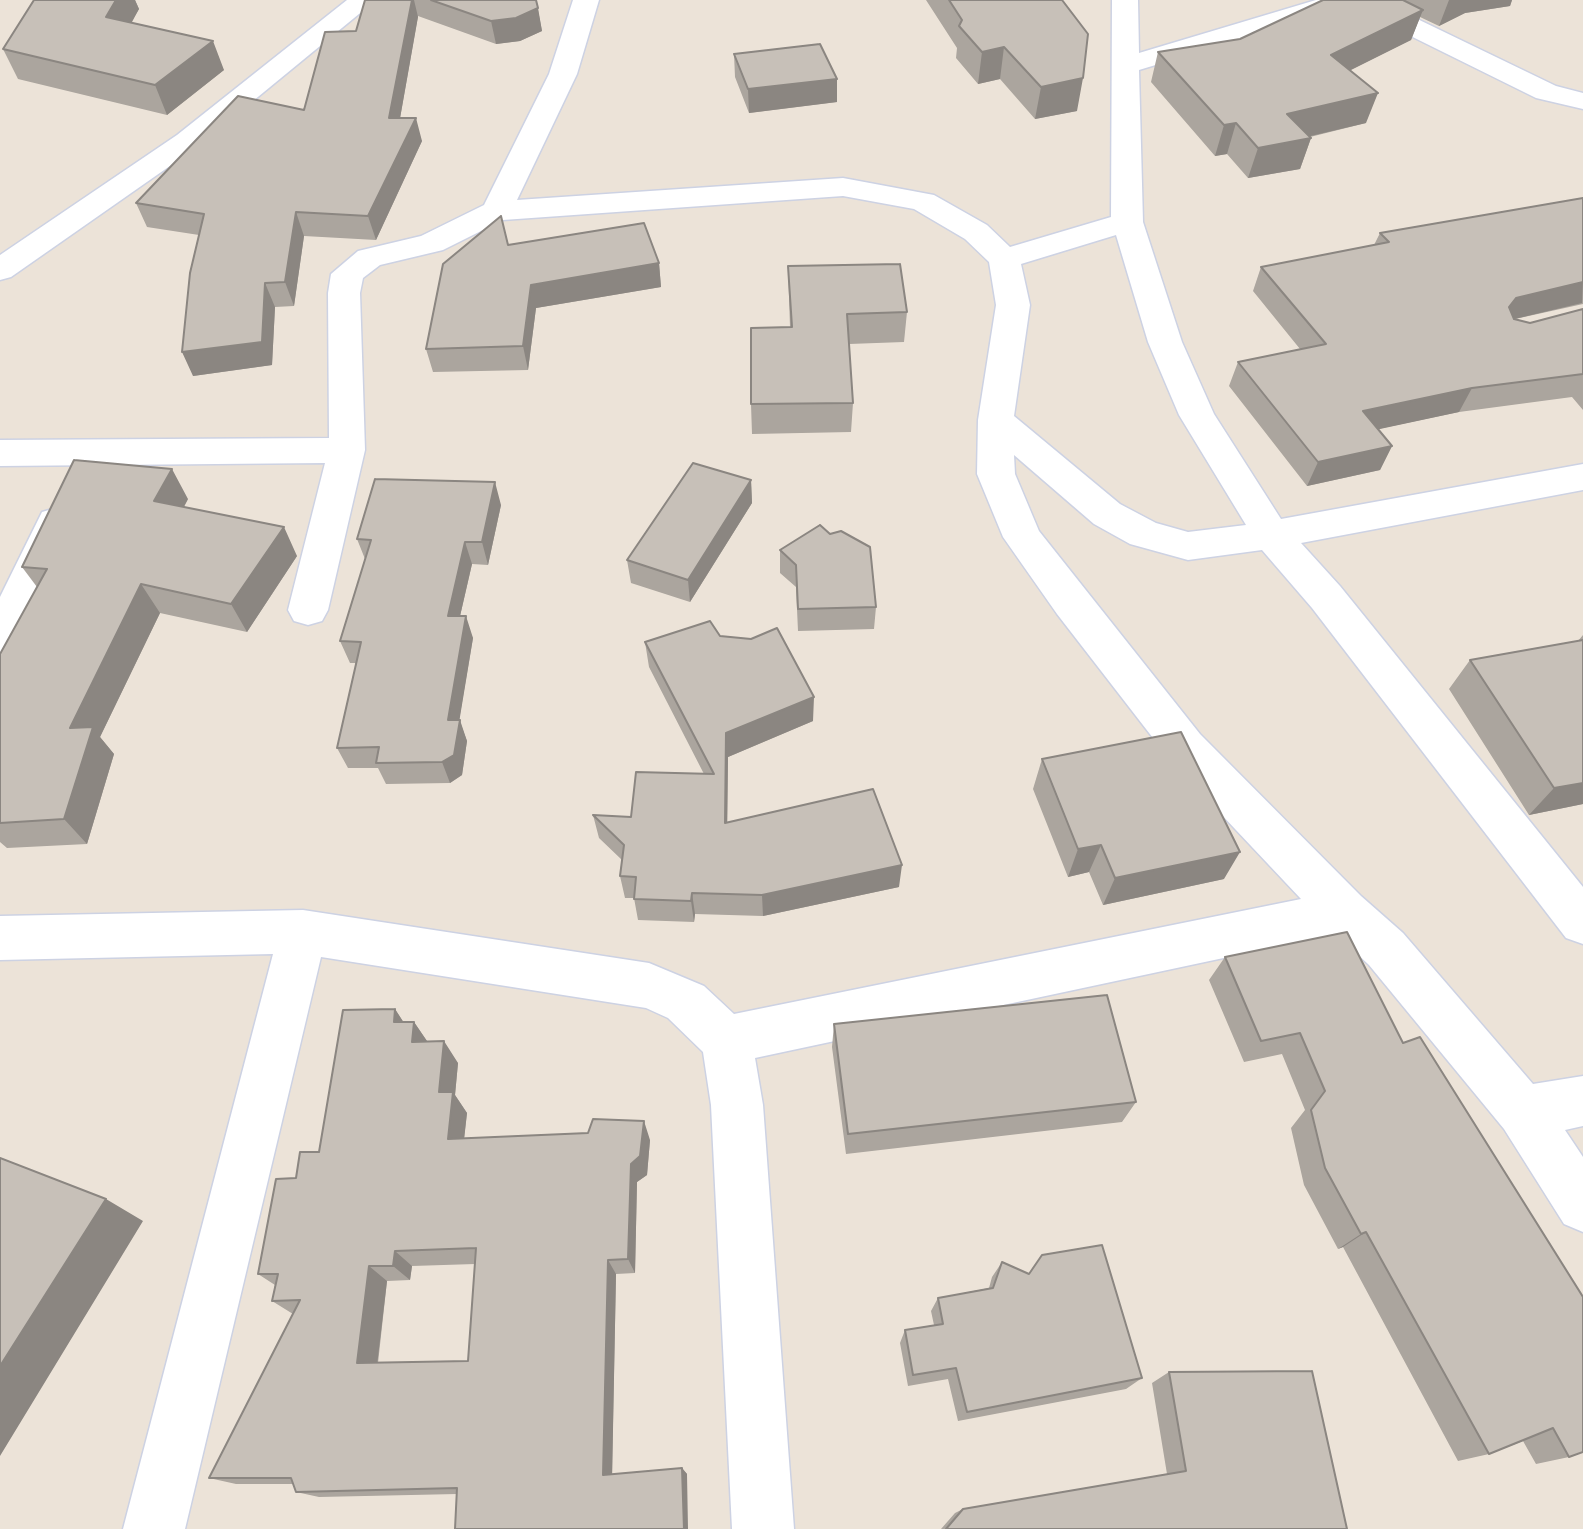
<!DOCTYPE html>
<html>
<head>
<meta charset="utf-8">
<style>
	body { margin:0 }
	canvas { display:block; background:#ece3d8 }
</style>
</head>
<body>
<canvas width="1583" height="1529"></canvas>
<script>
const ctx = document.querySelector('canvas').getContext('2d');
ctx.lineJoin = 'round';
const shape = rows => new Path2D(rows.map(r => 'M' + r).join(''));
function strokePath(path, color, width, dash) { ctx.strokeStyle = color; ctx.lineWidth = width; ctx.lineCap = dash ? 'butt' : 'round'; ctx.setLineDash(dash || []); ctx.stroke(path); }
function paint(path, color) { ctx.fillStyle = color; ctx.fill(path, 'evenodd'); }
const minor = shape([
	[347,0,376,0,197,147,11,277,0,280,0,255,177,135,347,0],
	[573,0,599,0,577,74,517,200,843,178,934,195,987,225,1010,247,1111,217,1112,0,1138,0,1139,53,1316,0,1378,0,1556,86,1583,93,1583,109,1536,98,1350,6,1139,70,1143,222,1182,342,1214,414,1281,519,1583,464,1583,490,1301,543,1340,586,1583,887,1583,944,1566,938,1312,608,1262,550,1188,560,1130,544,1094,524,1014,455,1015,474,1039,531,1200,734,1361,896,1403,933,1533,1084,1583,1076,1583,1126,1565,1130,1583,1157,1583,1232,1564,1224,1504,1129,1369,965,1336,934,755,1058,763,1105,794,1529,732,1529,711,1105,703,1052,668,1018,646,1008,321,957,185,1529,123,1529,273,954,0,960,0,916,303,910,649,963,704,986,734,1014,1301,899,1170,760,1057,614,1003,537,977,474,978,420,996,305,989,262,965,239,914,209,843,196,503,220,443,250,380,265,363,278,360,293,365,450,328,610,322,621,308,625,294,621,288,610,325,463,0,466,0,440,329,438,328,293,331,274,358,251,421,236,484,205,549,74,573,0],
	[1116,235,1148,342,1179,415,1246,525,1188,532,1156,523,1120,504,1014,416,1030,305,1021,264,1116,235],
	[56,508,70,512,75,522,15,650,0,655,0,597,42,512,56,508]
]);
strokePath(minor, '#cdd2e3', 3);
paint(minor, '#fff');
paint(shape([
	[34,0,135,0,139,9,131,22,224,70,167,115,18,79,3,49],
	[365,0,536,0,542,31,520,41,496,44,418,16,400,118,422,141,376,240,304,236,294,306,275,307,272,365,193,376,199,235,147,227,136,203,304,110,356,31],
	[926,0,1062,0,1077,111,1035,119,1000,79,978,84,956,58,957,48],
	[1323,0,1512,0,1510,6,1465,13,1439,26,1420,17,1411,40,1350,70,1366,123,1310,137,1311,138,1300,169,1248,178,1227,154,1215,156,1151,82,1158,52,1240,39],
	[734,54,837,102,749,113,735,77],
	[1583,198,1583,304,1515,319,1530,323,1583,309,1583,410,1572,397,1459,412,1378,429,1392,446,1380,470,1307,486,1229,386,1238,362,1300,349,1253,291,1261,267,1374,245,1380,233],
	[508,245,659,263,661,287,536,308,528,370,433,372,426,349],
	[788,266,907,312,904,342,849,344,853,403,851,432,752,434,751,404,790,327],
	[751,480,752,503,690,602,631,583,627,560],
	[188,499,184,507,297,556,247,632,160,613,100,737,114,754,87,844,7,848,0,842,0,654,37,587,22,567],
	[501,505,488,565,472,564,460,616,473,638,459,720,467,741,462,775,450,783,386,784,378,768,348,768,337,748,356,663,350,663,340,641,365,559,357,539],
	[830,534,876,607,874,629,798,631,796,587,780,573,780,550],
	[1583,635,1583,804,1529,815,1449,689,1470,660,1578,641],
	[720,636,813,721,728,757,727,822,899,887,763,916,695,914,694,922,638,920,634,898,625,898,620,876,622,860,599,838,593,815,631,817,704,774,649,667,645,642],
	[1042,759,1224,879,1103,905,1089,872,1068,877,1033,789],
	[1347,932,1569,1457,1536,1464,1523,1441,1489,1454,1458,1461,1343,1247,1338,1249,1304,1185,1291,1128,1305,1110,1282,1054,1244,1062,1209,980,1225,957],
	[395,1009,403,1022,414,1022,427,1041,458,1063,455,1095,467,1113,464,1138,650,1140,647,1175,637,1182,635,1273,616,1274,612,1474,682,1468,687,1474,457,1494,319,1497,296,1492,293,1484,236,1484,209,1478,293,1314,272,1301,275,1285,258,1274,296,1178,319,1152],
	[475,1264,468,1361,378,1363,387,1281,410,1280,412,1266],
	[834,1024,1136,1102,1122,1122,846,1154,832,1047],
	[1002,1262,1142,1378,1126,1389,958,1421,948,1379,908,1386,900,1343,905,1330,934,1325,931,1311,938,1298,989,1288,992,1277],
	[1169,1372,1347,1529,941,1529,955,1513,963,1509,1167,1474,1152,1383]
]), '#aba59e');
paint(shape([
	[116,0,135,0,139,9,119,46,106,17],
	[412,0,414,0,418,17,396,141,389,118],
	[1449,0,1512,0,1510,6,1465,13,1439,26],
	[538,8,542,31,520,41,496,44,491,21],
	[1423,10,1411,40,1321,85,1331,55],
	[213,41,224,70,167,115,155,85],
	[1004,47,1000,79,978,84,982,52],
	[1083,78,1077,111,1035,119,1041,87],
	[837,79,837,102,749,113,748,89],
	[1378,93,1366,123,1281,143,1311,138,1300,169,1248,178,1258,148,1287,114],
	[416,118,422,141,376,240,368,216],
	[1236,123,1227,154,1215,156,1224,125],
	[296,212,304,236,294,306,285,282],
	[659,263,661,287,536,308,528,370,523,346,531,285],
	[1583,282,1582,303,1502,322,1509,307,1516,298],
	[265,283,275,307,272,365,193,376,182,352],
	[1472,388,1459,412,1352,435,1363,411],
	[1392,446,1380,470,1307,486,1318,462],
	[172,469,188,499,171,530,154,501],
	[751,480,752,503,690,602,688,580],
	[495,482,501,505,488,565,482,542],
	[284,527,297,556,247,632,231,604],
	[465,542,472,564,455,638,448,616],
	[141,584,160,613,100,737,114,754,87,844,64,819,70,728],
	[466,616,473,638,456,741,448,720],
	[814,697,813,721,728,757,727,845,725,823,726,733],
	[460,720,467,741,462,775,450,783,442,762],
	[1583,783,1583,804,1529,815,1554,788],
	[1101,845,1089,872,1068,877,1078,849],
	[1240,852,1224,879,1103,905,1115,878],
	[902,865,899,887,763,916,762,895],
	[692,893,695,914,694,922,691,901],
	[395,1009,410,1032,394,1022],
	[414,1022,429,1044,412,1042],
	[444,1041,458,1063,455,1095,467,1113,462,1158,448,1139,439,1092],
	[644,1121,650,1140,647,1175,637,1182,635,1273,628,1259,631,1164],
	[106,1199,143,1221,0,1456,0,1366],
	[1366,1232,1343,1247,1338,1249,1361,1234],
	[395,1251,412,1266,410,1280,393,1266],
	[608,1260,616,1274,612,1481,603,1475],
	[369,1266,387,1281,376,1374,357,1363],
	[682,1468,687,1474,688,1529,684,1529]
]), '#8b8681');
const building = shape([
	[34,0,116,0,106,17,213,41,155,85,3,49,34,0],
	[365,0,412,0,389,118,416,118,368,216,296,212,285,282,265,283,262,342,182,352,190,273,204,214,136,203,238,96,304,110,325,32,356,31,365,0],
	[431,0,536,0,538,8,516,18,491,21,431,0],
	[949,0,1062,0,1088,34,1083,78,1041,87,1004,47,982,52,959,26,962,20,949,0],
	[1323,0,1403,0,1423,10,1331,55,1378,93,1287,114,1311,138,1258,148,1236,123,1224,125,1158,52,1240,39,1323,0],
	[820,44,837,79,748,89,734,54,820,44],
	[1583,198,1583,282,1516,298,1509,307,1514,319,1530,323,1583,309,1583,374,1472,388,1363,411,1392,446,1318,462,1238,362,1326,344,1261,267,1389,242,1380,233,1583,198],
	[501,216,508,245,644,223,659,263,531,285,523,346,426,349,443,264,501,216],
	[900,264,907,312,847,314,853,403,751,404,751,328,792,327,788,266,900,264],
	[74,460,172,469,154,501,284,527,231,604,141,584,70,728,93,727,64,819,0,823,0,654,47,569,22,567,74,460],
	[693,463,751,480,688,580,627,560,693,463],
	[375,479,495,482,482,542,465,542,448,616,466,616,448,720,460,720,454,755,442,762,376,763,379,747,337,748,361,642,340,641,371,540,357,539,375,479],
	[820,525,830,534,841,531,870,547,876,607,798,609,796,565,780,550,820,525],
	[710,621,720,636,751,639,777,628,814,697,726,733,725,823,873,789,902,865,762,895,692,893,691,901,634,899,636,877,620,876,624,845,593,815,631,817,636,772,714,774,645,642,710,621],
	[1583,640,1583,783,1554,788,1470,660,1583,640],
	[1181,732,1240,852,1115,878,1101,845,1078,849,1042,759,1181,732],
	[1347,932,1403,1043,1420,1037,1583,1297,1583,1452,1569,1457,1553,1428,1489,1454,1366,1232,1361,1234,1325,1168,1311,1110,1325,1091,1300,1033,1261,1041,1225,957,1347,932],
	[1107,995,1136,1102,848,1134,834,1024,1107,995],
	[395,1009,394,1022,414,1022,412,1042,444,1041,439,1092,453,1092,448,1139,588,1133,593,1119,644,1121,640,1156,631,1164,628,1259,608,1260,603,1475,682,1468,684,1529,455,1529,457,1488,296,1492,291,1478,209,1478,300,1300,272,1301,278,1274,258,1274,276,1179,296,1178,300,1152,319,1152,343,1010,395,1009],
	[476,1248,468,1361,357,1363,369,1266,393,1266,395,1251,476,1248],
	[0,1158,106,1199,0,1366,0,1158],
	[1102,1245,1142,1378,967,1412,956,1368,913,1375,905,1330,943,1324,938,1298,993,1288,1002,1262,1029,1274,1042,1255,1102,1245],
	[1312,1371,1347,1529,946,1529,963,1509,1186,1471,1169,1372,1312,1371]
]);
paint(building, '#c7c0b8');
strokePath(building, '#8b8681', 2);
</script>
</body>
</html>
